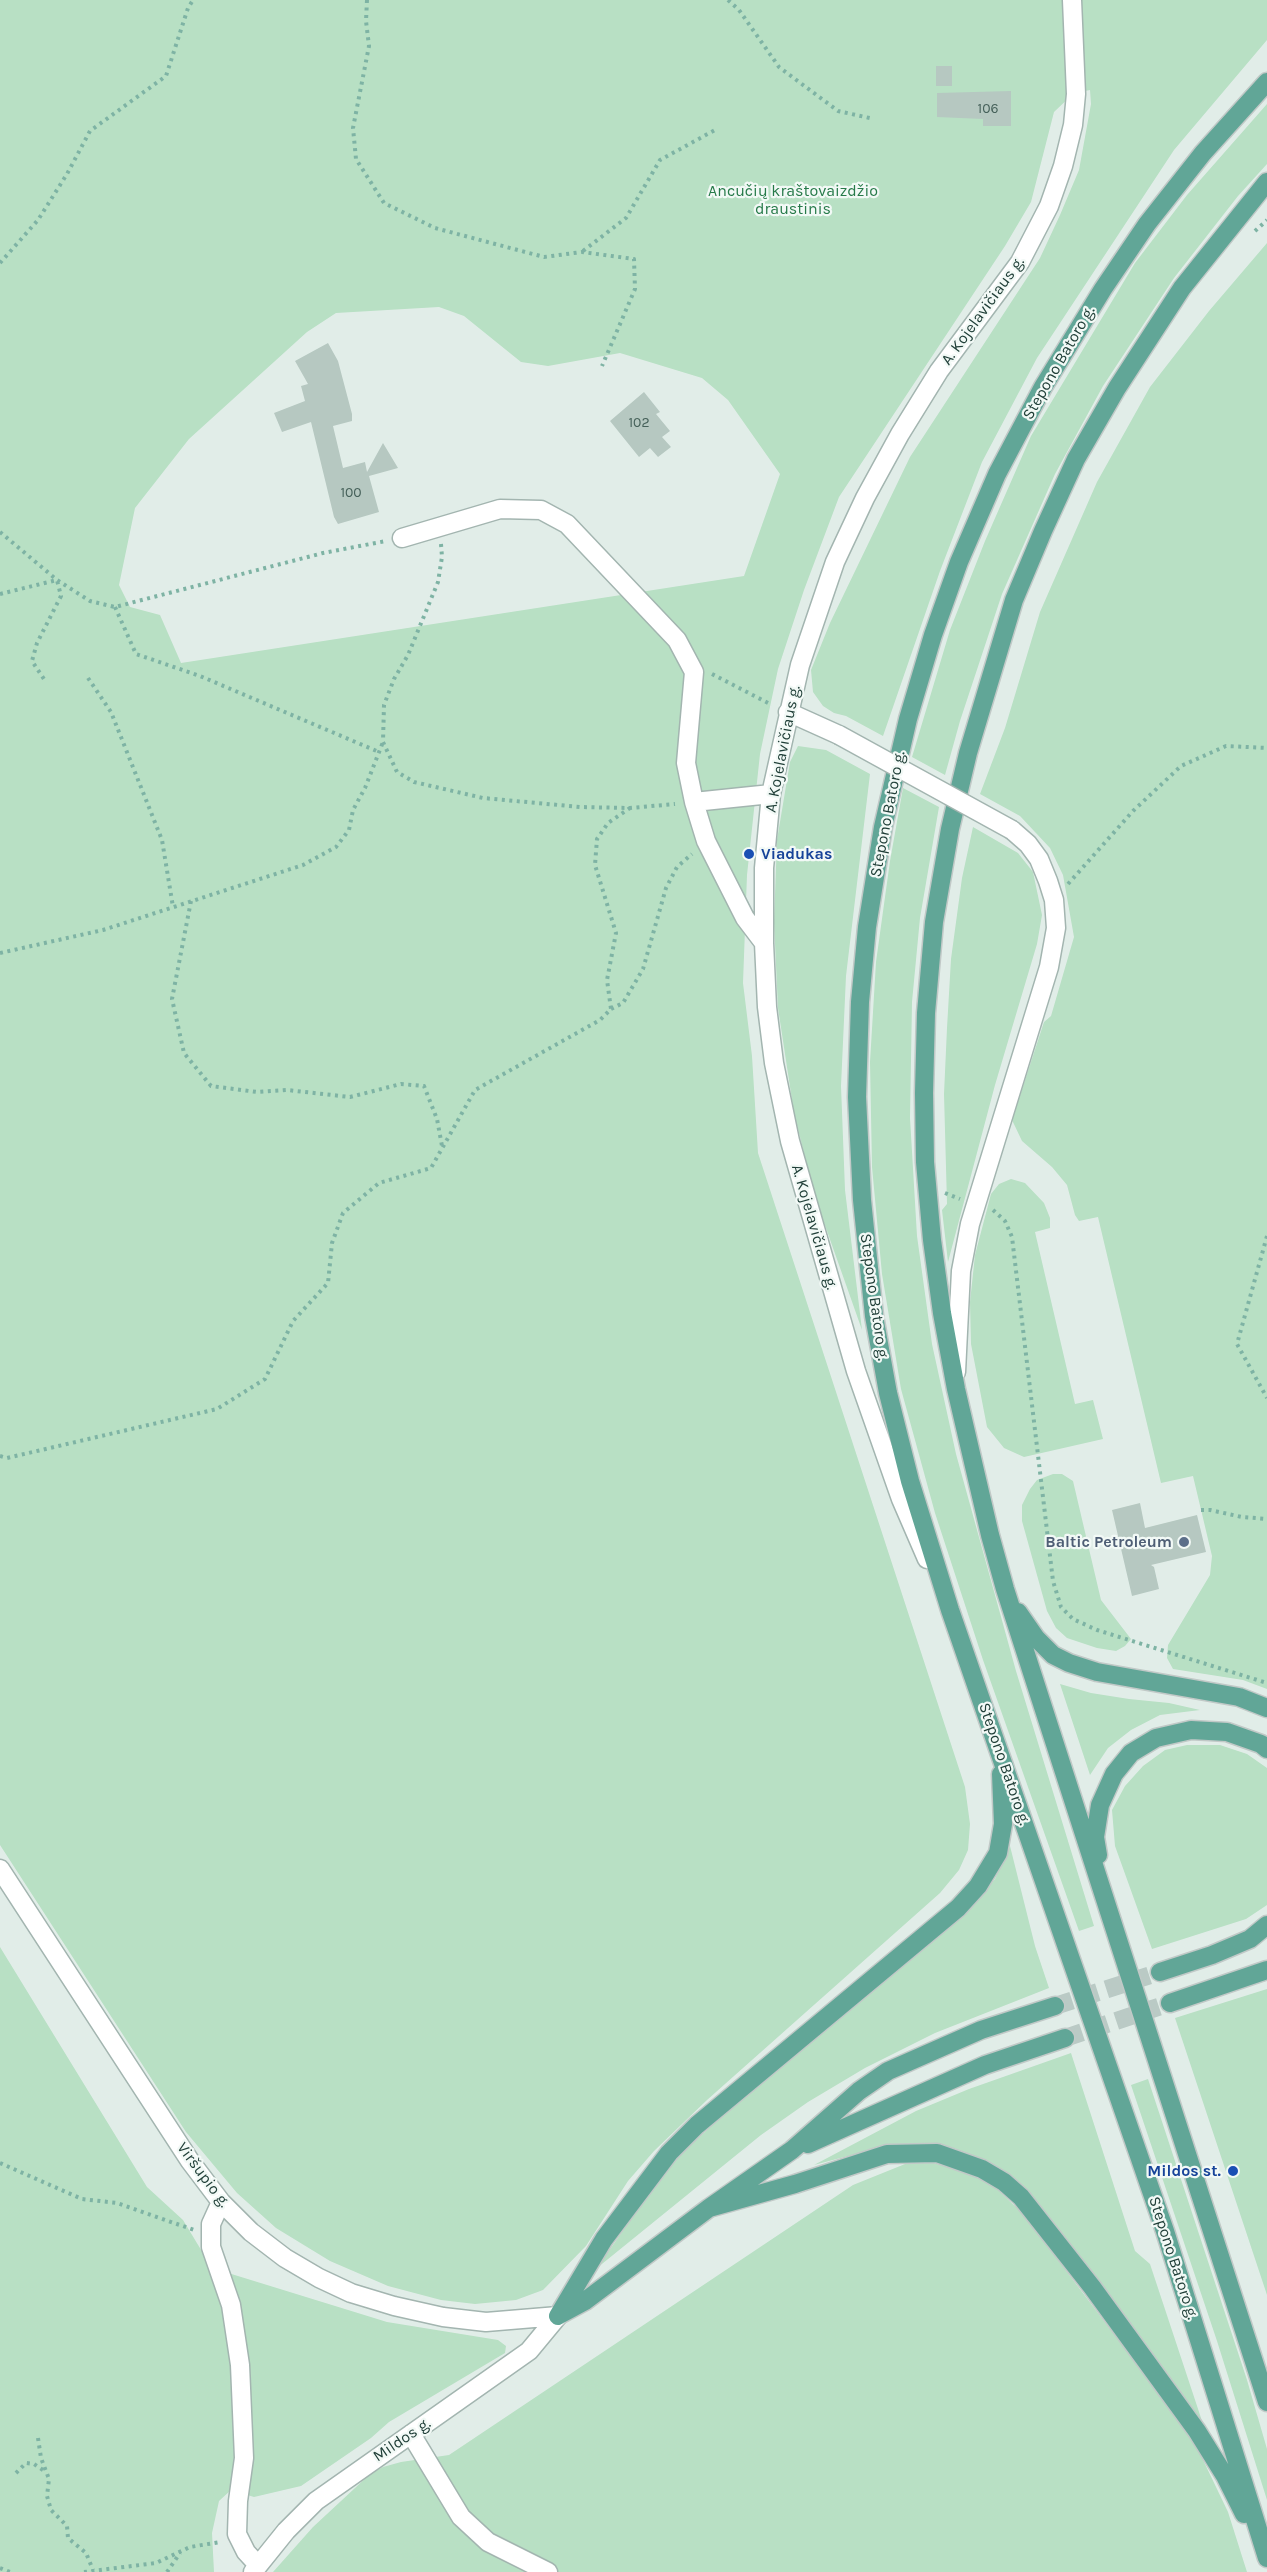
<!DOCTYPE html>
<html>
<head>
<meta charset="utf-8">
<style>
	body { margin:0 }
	canvas { display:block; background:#e1ede8 }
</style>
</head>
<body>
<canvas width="1267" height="2572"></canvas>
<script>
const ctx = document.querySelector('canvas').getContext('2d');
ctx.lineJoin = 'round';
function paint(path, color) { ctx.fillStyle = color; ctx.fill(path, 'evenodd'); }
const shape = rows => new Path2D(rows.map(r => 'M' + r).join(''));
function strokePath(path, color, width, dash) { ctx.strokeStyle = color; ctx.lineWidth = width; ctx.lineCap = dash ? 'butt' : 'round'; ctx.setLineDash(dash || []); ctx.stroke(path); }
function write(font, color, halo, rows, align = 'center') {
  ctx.font = font + ' Karla,sans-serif'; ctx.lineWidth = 4.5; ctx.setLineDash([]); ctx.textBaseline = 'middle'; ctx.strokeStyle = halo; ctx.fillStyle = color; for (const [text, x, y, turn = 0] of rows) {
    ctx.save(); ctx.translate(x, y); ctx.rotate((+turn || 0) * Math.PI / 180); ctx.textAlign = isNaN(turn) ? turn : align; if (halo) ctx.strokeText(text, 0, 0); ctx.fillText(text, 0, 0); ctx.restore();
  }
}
paint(shape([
	[0,0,1267,0,1267,40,1174,150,1037,358,982,462,940,571,883,736,846,716,834,713,823,706,813,692,811,670,830,623,910,457,1040,258,1060,215,1079,170,1091,104,1090,90,1074,93,1054,112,1031,202,1005,246,839,497,804,590,778,669,760,754,747,875,743,983,752,1056,758,1153,965,1787,970,1824,968,1850,959,1870,940,1893,707,2100,654,2151,628,2181,586,2246,543,2290,516,2300,475,2304,441,2300,388,2286,330,2261,276,2228,237,2193,186,2132,0,1845],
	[439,307,464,316,521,362,548,366,620,353,702,378,728,400,780,474,744,576,181,663,160,615,130,607,119,585,135,508,189,439,307,332,336,313],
	[1267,104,1267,164,1238,196,1174,278,1103,386,1055,474,1002,594,960,721,945,775,912,757,950,630,985,541,1031,436,1135,263,1187,195],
	[1267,243,1267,1689,1243,1680,1173,1669,1167,1658,1168,1645,1210,1575,1212,1556,1193,1476,1161,1483,1098,1217,1079,1221,1075,1215,1067,1185,1052,1167,1022,1141,1012,1120,1044,1022,1051,1016,1074,937,1063,875,1050,848,1020,816,980,794,1005,728,1040,612,1097,482,1150,387,1209,311],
	[798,746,826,750,870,774,846,976,841,1086,845,1190,862,1330,815,1197,794,1113,778,1008,774,922,777,840,790,762],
	[903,788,939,807,920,918,912,1002,910,1118,917,1236,932,1344,956,1454,1016,1671,1094,1926,1079,1931,983,1660,935,1513,901,1389,882,1274,872,1167,870,1062,876,962,890,861],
	[973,827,1018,853,1033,872,1042,915,1037,944,995,1085,948,1262,942,1210,947,1204,944,1094,947,1028,951,959,962,878],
	[1011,1179,1025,1183,1044,1203,1050,1218,1050,1228,1035,1232,1075,1404,1093,1400,1103,1439,1024,1457,1004,1448,987,1427,971,1344,970,1302,975,1255,991,1194,999,1184],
	[1053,1474,1062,1474,1073,1481,1101,1600,1131,1639,1125,1646,1116,1651,1097,1648,1067,1638,1056,1628,1047,1611,1022,1521,1022,1505,1030,1489,1037,1480],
	[1060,1684,1091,1693,1129,1699,1169,1703,1200,1710,1160,1715,1131,1730,1108,1748,1090,1775],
	[1187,1745,1220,1745,1247,1754,1267,1768,1267,1905,1246,1919,1152,1949,1115,1846,1112,1810,1125,1786,1143,1766,1165,1750],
	[1010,1846,1035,1946,1049,1988,935,2033,865,2068,808,2102,761,2135,597,2268,654,2186,679,2156,734,2105,979,1898,995,1879],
	[0,1947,147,2187,183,2220,212,2268,387,2322,498,2340,506,2346,505,2353,389,2422,371,2438,301,2486,254,2497,231,2490,219,2501,212,2533,214,2572,0,2572],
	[1267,1989,1267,2295,1175,2018],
	[1071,2053,1135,2251,1150,2264,1204,2427,994,2167,954,2148,906,2144,882,2147,814,2165,916,2111,969,2089],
	[1148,2079,1247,2380,1267,2449,1267,2500,1217,2341,1131,2085],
	[910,2162,933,2163,971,2173,994,2186,1024,2215,1193,2439,1228,2512,1247,2572,273,2572,313,2527,369,2475,383,2467,401,2462,449,2455,853,2185]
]), '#b8e0c4');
paint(shape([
	[936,66,952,66,952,86,936,86],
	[1011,91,1011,126,983,126,983,119,937,117,937,93],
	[328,343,338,361,352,414,352,421,333,426,343,468,365,462,367,472,383,443,398,468,369,476,379,512,338,524,334,517,311,422,282,432,274,413,305,401,301,386,308,384,295,361],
	[644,392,660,412,656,414,670,431,662,437,671,447,658,457,650,448,639,457,610,421],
	[1140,1503,1145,1528,1197,1515,1206,1552,1151,1565,1154,1567,1159,1589,1132,1596,1112,1510]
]), '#b6c8c1');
strokePath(shape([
	[1055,2006,1160,1972],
	[1065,2038,1170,2003]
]), '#bacac5', 18, [18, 9]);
const street = shape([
	[402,538,500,509,541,510,567,524,677,640,694,672,686,763,694,802,706,841,745,918,764,943],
	[788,712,839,735],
	[694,802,771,794],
	[956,1372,961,1271,970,1224,1049,967,1056,928,1054,900,1048,881,1039,859,1028,844,1012,830],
	[927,1559,901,1499,856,1371,790,1141,774,1063,767,1007,764,943,764,868,771,794,800,665,835,562,865,498,900,434,939,371,1020,262,1049,206,1063,166,1073,125,1076,94,1072,0],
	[0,1869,190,2161,221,2202,251,2232,285,2258,319,2278,351,2293,394,2306,443,2317,486,2322,558,2316],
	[221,2202,211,2224,211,2247,231,2305,240,2365,244,2458,238,2501,237,2534,246,2552,258,2565],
	[411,2434,461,2517,488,2542,548,2572],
	[253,2572,286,2531,316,2501,529,2351,558,2316]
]);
const primary = shape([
	[1267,82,1203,153,1147,224,1103,289,1043,387,997,474,959,562,933,635,908,719,883,827,867,927,860,1002,857,1097,862,1200,874,1316,888,1393,910,1481,950,1610,1165,2231,1267,2558],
	[1267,182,1182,288,1117,388,1076,459,1043,531,1014,600,968,753,950,829,934,922,926,1013,924,1093,925,1162,932,1240,942,1313,956,1389,990,1535,1005,1589,1267,2402],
	[1018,1612,1036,1638,1053,1655,1069,1663,1097,1672,1239,1697,1267,1708],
	[1098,1855,1095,1837,1100,1805,1114,1774,1131,1753,1156,1738,1191,1730,1227,1732,1261,1744,1267,1749],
	[1160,1972,1212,1955,1250,1939,1267,1925],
	[1170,2003,1267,1970],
	[808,2144,985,2065,1065,2038],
	[709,2208,795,2184,887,2154,937,2153,982,2169,1004,2182,1021,2197,1092,2287,1197,2431,1225,2476,1244,2514],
	[559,2315,585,2301,709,2208,792,2150,859,2091,888,2071,981,2030,1055,2006],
	[558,2316,604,2239,669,2153,697,2125,958,1908,978,1886,998,1853,1003,1824,1001,1774]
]);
strokePath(street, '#a3b5b0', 21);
strokePath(primary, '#c1c9c7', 21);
strokePath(shape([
	[367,0,366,21,369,46,353,128,356,159,384,203,435,228,544,257,582,252,634,259,635,289,602,366],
	[728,0,739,10,779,67,838,111,874,119],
	[1255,231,1267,220],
	[583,251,626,218,660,160,715,130],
	[0,263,38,220,67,174,90,131,166,76,188,8,193,0],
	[0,532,57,580,90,601,115,607,323,553,386,541],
	[441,544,442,557,438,582,408,655,394,679,384,705,383,742,397,772,414,782,483,798,580,807,630,808,675,804],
	[0,594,57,580,61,596,37,643,32,661,44,679],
	[115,607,136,654,200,676,379,752],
	[712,674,772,705],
	[88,678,111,712,162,840,173,907],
	[1068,884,1133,811,1181,766,1226,746,1267,748],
	[191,901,172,999,184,1053,211,1086,257,1092,287,1090,350,1097,401,1084,424,1086,437,1119,442,1146],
	[0,953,103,930,303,865,336,847,349,830,353,810,365,788,383,742],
	[611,1009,623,1003,643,969,666,888,677,867,692,854],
	[945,1193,960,1199],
	[993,1210,1005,1221,1012,1237,1053,1581,1061,1607,1073,1619,1097,1630,1267,1683],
	[1267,1236,1237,1344,1267,1398],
	[0,1456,7,1458,217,1409,265,1379,293,1321,328,1283,332,1243,343,1213,379,1183,431,1168,475,1090,600,1020,611,1009,607,980,616,933,595,865,597,839,608,823,630,808],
	[1201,1510,1210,1510,1242,1517,1267,1519],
	[0,2163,82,2199,117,2203,194,2230],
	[38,2438,41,2458,49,2479,47,2496,51,2510,67,2526,68,2538,86,2553,93,2570],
	[16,2473,26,2463,34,2464,46,2472],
	[0,2568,10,2572],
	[84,2572,156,2563,190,2547,220,2542],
	[167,2572,180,2553]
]), '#7eb3a4', 4, [3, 4.5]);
strokePath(street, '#fff', 18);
strokePath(primary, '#61a697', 18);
const streetBridge = shape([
	[839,735,1012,830]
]);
strokePath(streetBridge, '#a3b5b0', 21, []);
strokePath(streetBridge, '#fff', 18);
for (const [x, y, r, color] of [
	[749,854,6,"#1a4fb4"],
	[1184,1542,6,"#5c6f8a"],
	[1233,2171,6,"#1a4fb4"]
]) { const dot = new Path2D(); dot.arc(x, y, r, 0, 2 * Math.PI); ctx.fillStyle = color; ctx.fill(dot); strokePath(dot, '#f2f9f6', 2); }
write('14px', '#46615a', null, [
	["106",988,109],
	["102",639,423],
	["100",351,493]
]);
write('16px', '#267a49', '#f2f9f6', [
	["Ancučių kraštovaizdžio",793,191],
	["draustinis",793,209]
]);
write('16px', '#203f38', '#f2f9f6', [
	["A. Kojelavičiaus g.",983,311,-54],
	["Stepono Batoro g.",1059,363,-60],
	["A. Kojelavičiaus g.",783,749,-79],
	["Stepono Batoro g.",888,814,-79],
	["A. Kojelavičiaus g.",814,1227,74],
	["Stepono Batoro g.",874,1297,82],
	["Stepono Batoro g.",1004,1764,71],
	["Viršupio g.",203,2175,53],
	["Stepono Batoro g.",1173,2258,72],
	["Mildos g.",402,2440,-34]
]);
write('bold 16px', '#164399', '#f2f9f6', [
	["Viadukas",761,854],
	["Mildos st.",1221,2171,"right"]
], 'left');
write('bold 16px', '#4e5e75', '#f2f9f6', [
	["Baltic Petroleum",1172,1542]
], 'right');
</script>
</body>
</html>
